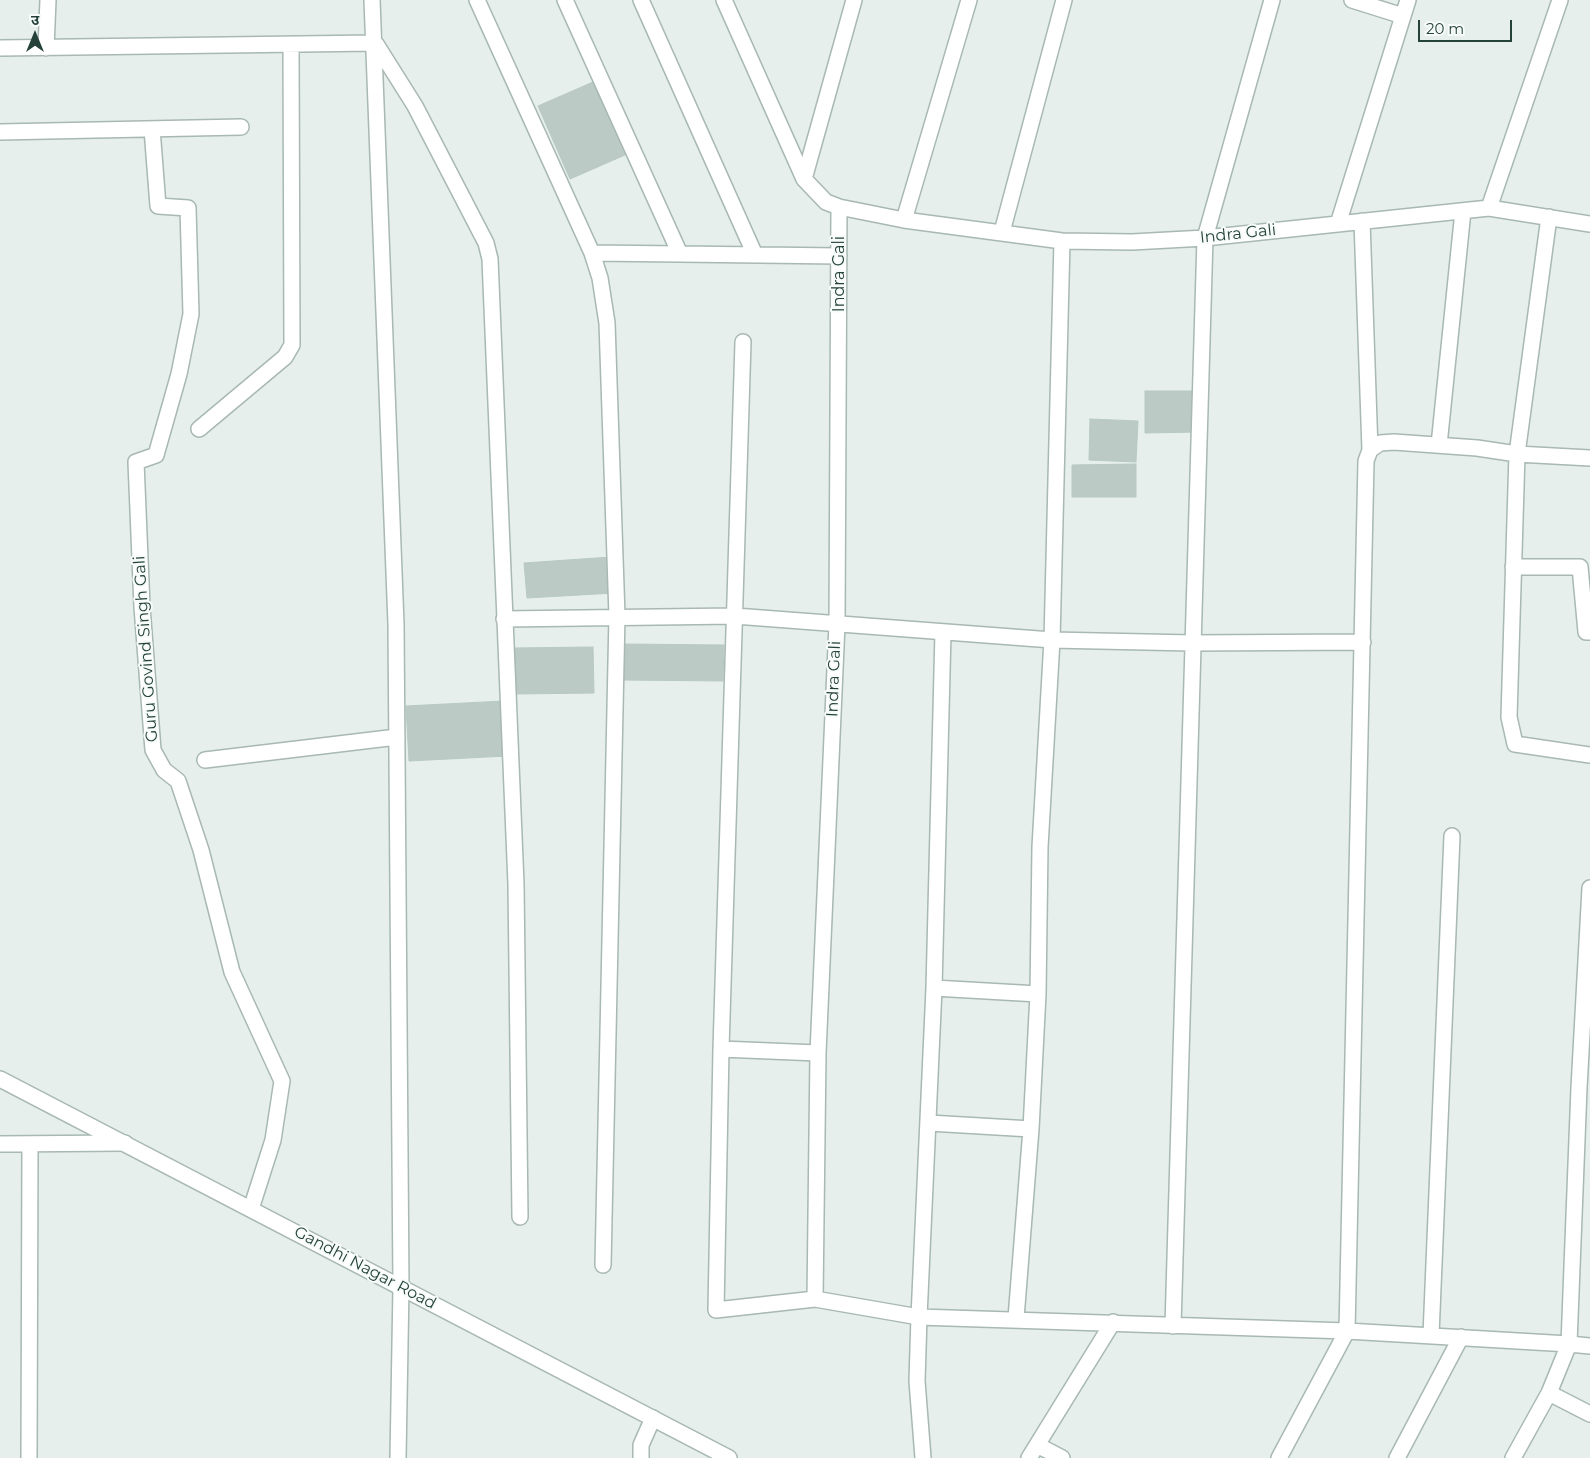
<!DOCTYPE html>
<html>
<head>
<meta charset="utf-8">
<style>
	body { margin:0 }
	#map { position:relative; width:1590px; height:1458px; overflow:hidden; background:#e6efeb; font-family:Montserrat,"Noto Sans Devanagari",sans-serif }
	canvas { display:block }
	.north { position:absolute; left:10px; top:10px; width:50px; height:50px; -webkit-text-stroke:4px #f7fbf9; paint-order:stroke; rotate:0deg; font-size:14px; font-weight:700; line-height:20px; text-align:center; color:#24423a }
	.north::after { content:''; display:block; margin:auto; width:18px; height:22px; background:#24423a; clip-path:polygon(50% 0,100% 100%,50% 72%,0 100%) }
	.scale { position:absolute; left:1418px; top:20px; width:94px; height:22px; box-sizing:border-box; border:2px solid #24423a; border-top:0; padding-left:6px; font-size:15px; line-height:18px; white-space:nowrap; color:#24423a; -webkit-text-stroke:4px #f7fbf9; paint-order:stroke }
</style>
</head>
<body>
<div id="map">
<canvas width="1590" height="1458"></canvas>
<div class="north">उ</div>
<div class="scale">20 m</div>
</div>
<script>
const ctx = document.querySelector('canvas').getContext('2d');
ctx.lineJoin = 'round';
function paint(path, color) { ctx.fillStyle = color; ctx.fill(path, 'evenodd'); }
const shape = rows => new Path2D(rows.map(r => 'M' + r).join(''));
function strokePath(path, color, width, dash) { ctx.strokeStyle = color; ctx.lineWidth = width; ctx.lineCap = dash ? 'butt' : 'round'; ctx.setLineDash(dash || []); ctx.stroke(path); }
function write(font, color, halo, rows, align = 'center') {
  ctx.font = font + ' Montserrat,sans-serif'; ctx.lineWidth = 4; ctx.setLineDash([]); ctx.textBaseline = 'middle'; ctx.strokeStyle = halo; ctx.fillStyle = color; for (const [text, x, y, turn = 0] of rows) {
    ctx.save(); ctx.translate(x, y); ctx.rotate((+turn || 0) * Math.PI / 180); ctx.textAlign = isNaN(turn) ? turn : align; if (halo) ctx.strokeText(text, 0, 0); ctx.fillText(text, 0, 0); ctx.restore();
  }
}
const building = shape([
	[593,82,625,155,570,179,538,106,593,82],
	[1145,391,1198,391,1199,432,1145,433,1145,391],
	[1090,419,1138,421,1136,462,1089,460,1090,419],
	[1136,464,1136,497,1072,497,1072,465,1136,464],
	[611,557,614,593,527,598,524,563,611,557],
	[622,644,724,645,723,681,622,680,622,644],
	[593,647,594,693,515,694,514,648,593,647],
	[504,701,507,756,409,761,406,706,504,701]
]);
paint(building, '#bbcac4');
strokePath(building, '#b8c9c2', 1);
const minor = shape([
	[372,0,396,624,401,1287,398,1458],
	[477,0,592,253,600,278,607,323,617,616,603,1265],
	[565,0,680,254,839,256],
	[641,0,755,255],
	[724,0,804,179],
	[854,0,804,179,826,202,839,207,904,220,1062,241,1132,242,1205,238,1489,208,1590,224],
	[1352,0,1403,16],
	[376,44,415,106,486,243,490,259,516,884,520,1217],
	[0,48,375,43],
	[46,48,48,0],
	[152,129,158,206,188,208,191,314,179,374,156,455,136,462,142,607,153,750,164,770,178,781,201,850,232,972,282,1081,273,1140,251,1209],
	[0,132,241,127],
	[1489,208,1560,0],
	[1549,217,1517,454,1509,717,1515,744,1590,755],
	[904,220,969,0],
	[1362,221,1370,450],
	[1338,224,1408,0],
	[1002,232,1064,0],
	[592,253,680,254],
	[743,342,721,1049,716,1310,815,1299,919,1317,1347,1331,1569,1344,1579,1088,1590,888],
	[199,429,285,357,292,345,291,45],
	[1439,445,1463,211],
	[1513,567,1580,567,1586,632,1590,632],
	[504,619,735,616,1052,640,1192,643,1363,642],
	[943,632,934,988,1038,994],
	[205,760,397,737],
	[721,1049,818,1053,837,624,839,207],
	[929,1123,1031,1129,1038,994,1040,847,1052,640,1062,241],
	[0,1144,125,1143],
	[815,1299,818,1053],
	[1016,1318,1031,1129],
	[1173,1326,1205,238,1272,0],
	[1431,1335,1452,836],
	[1549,1393,1590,1414],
	[1037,1445,1062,1458],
	[29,1458,30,1145],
	[641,1458,641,1445,653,1418],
	[923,1458,917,1381,919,1317,934,988],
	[1029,1458,1113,1322],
	[1279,1458,1347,1331,1366,461,1370,450,1380,443,1394,442,1477,448,1517,454,1590,458],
	[1397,1458,1461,1337],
	[1513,1458,1549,1393,1569,1344,1590,1346]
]);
const tertiary = shape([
	[0,1079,729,1458]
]);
strokePath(minor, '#a8b8b2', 18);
strokePath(tertiary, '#a8b8b2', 18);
strokePath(minor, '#fff', 15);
strokePath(tertiary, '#fff', 15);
write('16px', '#24423a', '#f7fbf9', [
	["Indra Gali",1238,234,-6],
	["Indra Gali",839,274,-90],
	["Guru Govind Singh Gali",146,649,-94],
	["Indra Gali",834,679,-88],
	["Gandhi Nagar Road",365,1268,28]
]);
</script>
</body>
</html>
